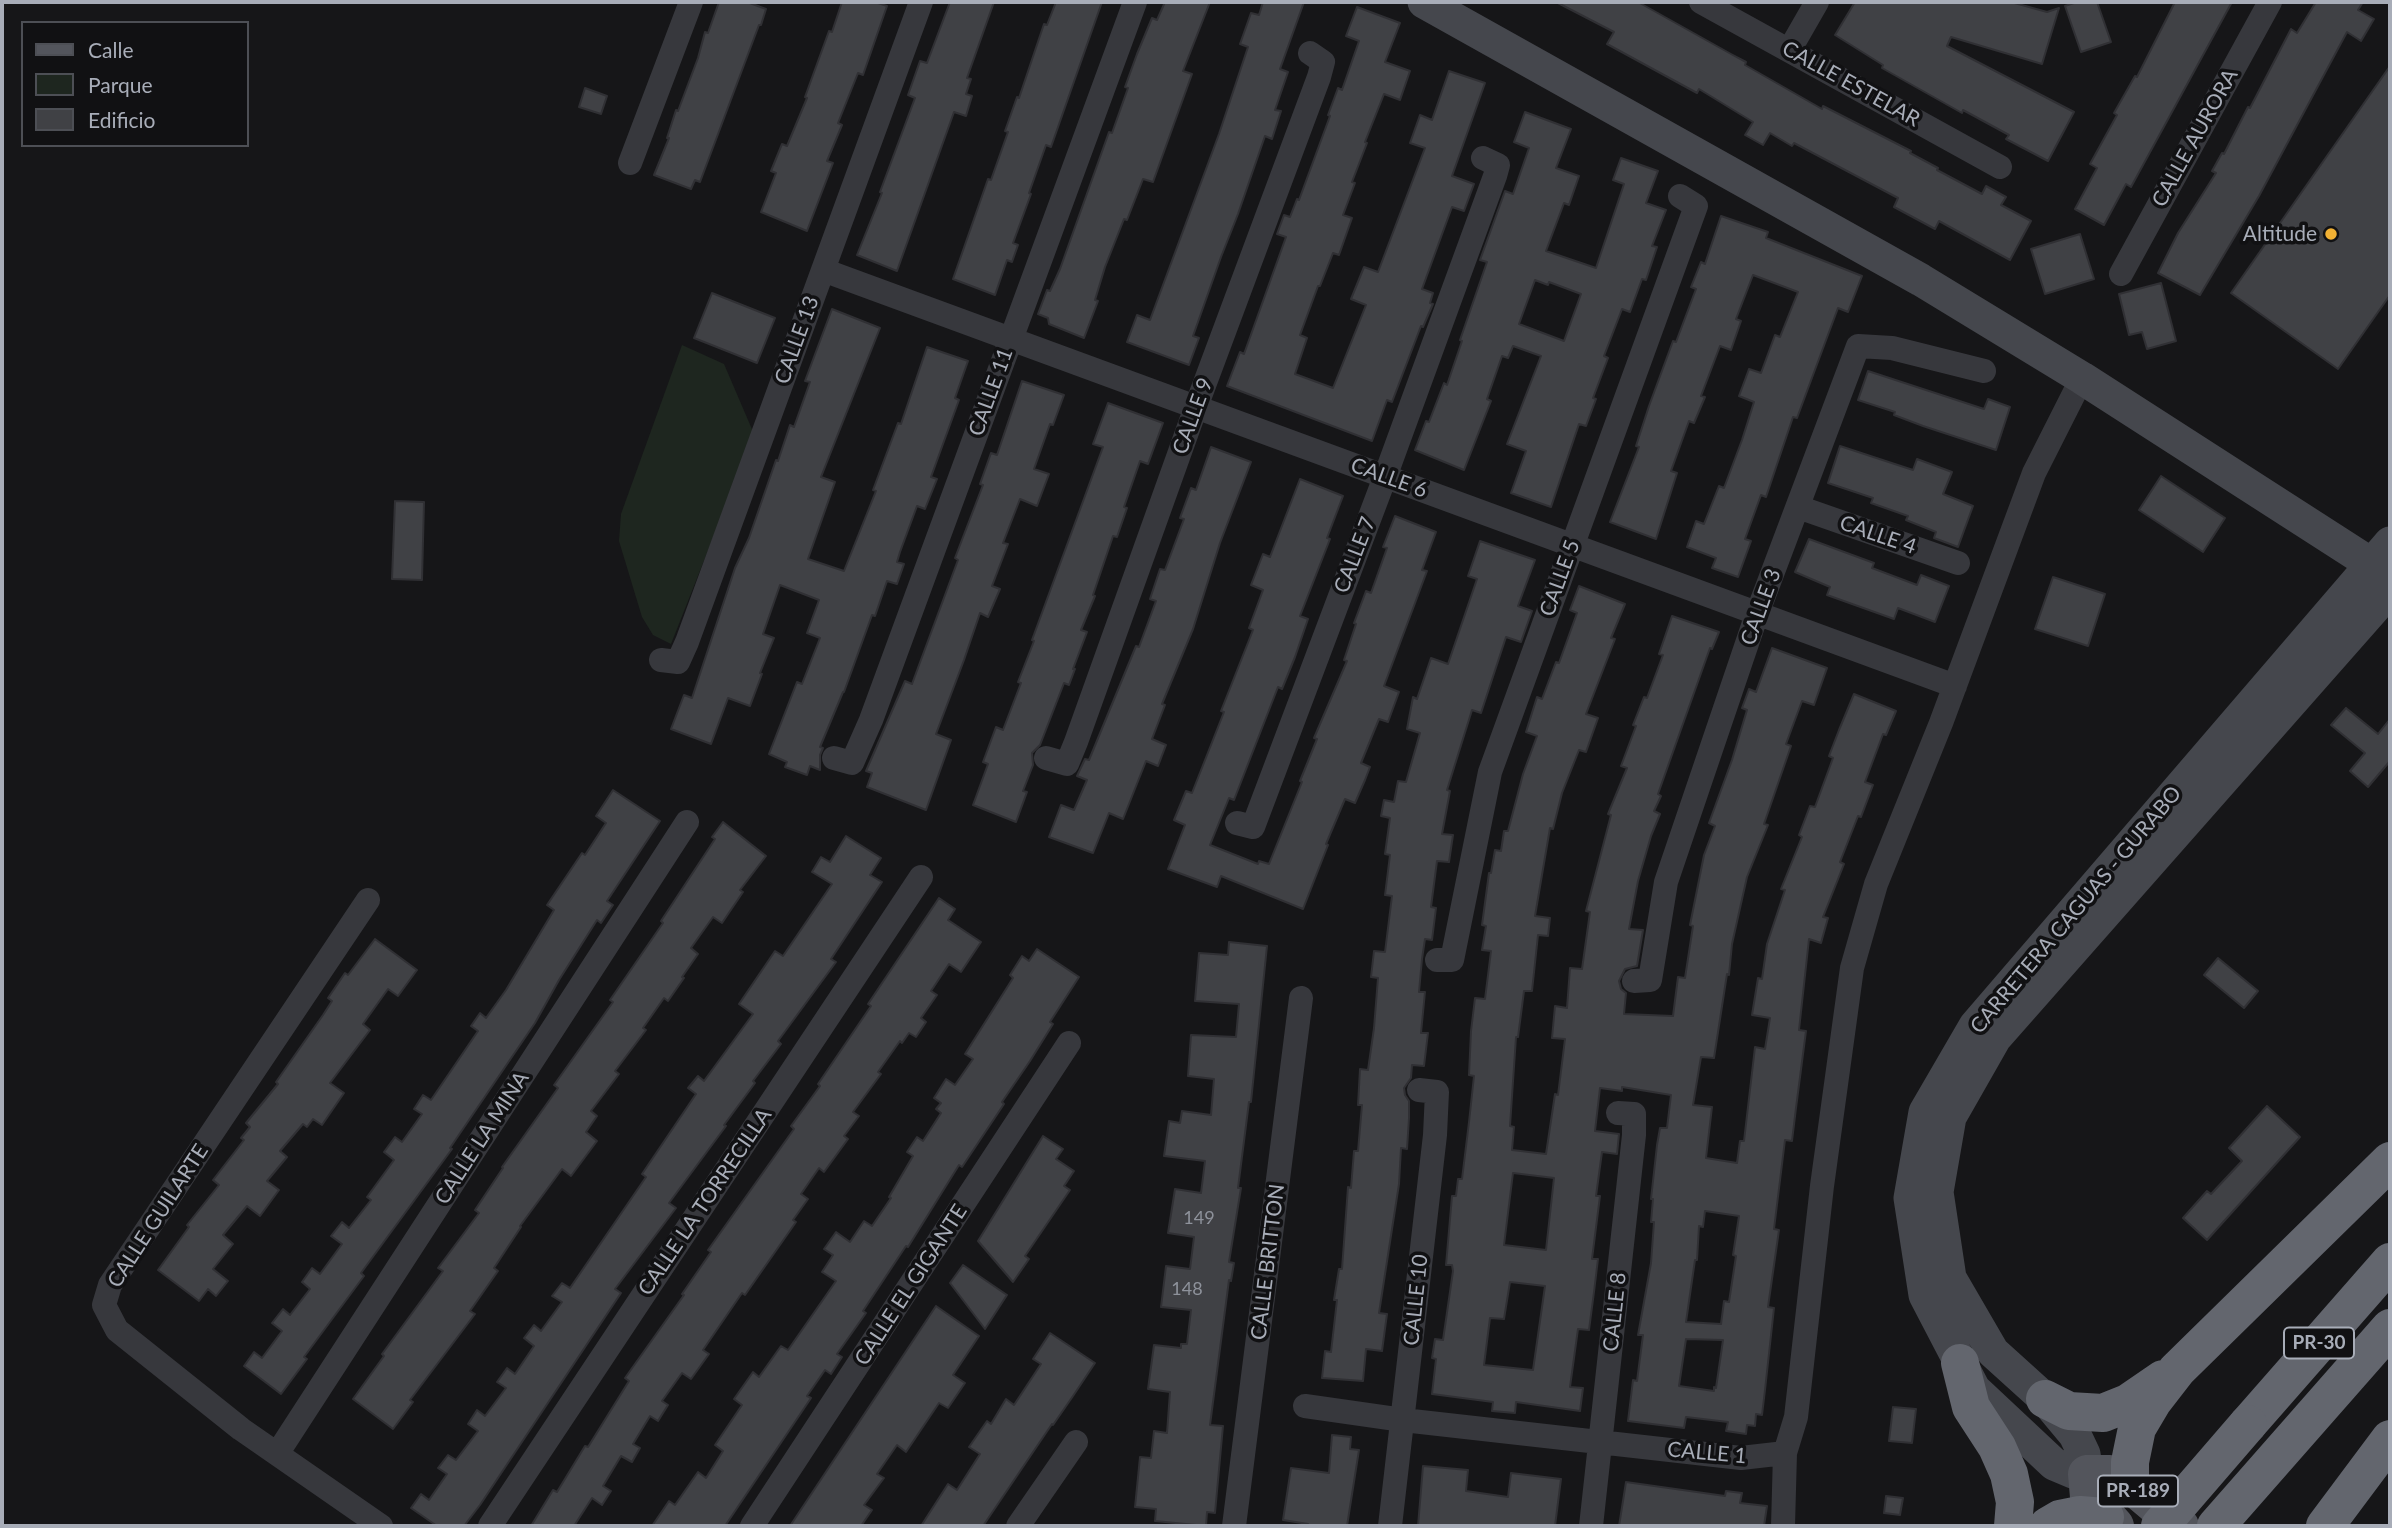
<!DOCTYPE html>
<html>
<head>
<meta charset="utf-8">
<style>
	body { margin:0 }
	#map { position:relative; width:2392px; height:1528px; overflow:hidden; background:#161618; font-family:Lato,sans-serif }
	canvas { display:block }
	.frame { position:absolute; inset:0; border:4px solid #a8adb8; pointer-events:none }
	.legend { position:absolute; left:21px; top:21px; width:228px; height:126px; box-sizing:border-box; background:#111113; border:2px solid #4d4f55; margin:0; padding:9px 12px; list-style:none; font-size:21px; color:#a8adb8 }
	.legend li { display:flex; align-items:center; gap:14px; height:35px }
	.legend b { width:35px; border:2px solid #4d4f55 }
</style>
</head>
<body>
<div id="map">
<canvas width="2392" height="1528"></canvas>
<div class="frame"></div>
<ul class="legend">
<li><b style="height:9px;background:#53555c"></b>Calle</li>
<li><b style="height:19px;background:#1e261f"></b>Parque</li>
<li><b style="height:19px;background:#404145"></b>Edificio</li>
</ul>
</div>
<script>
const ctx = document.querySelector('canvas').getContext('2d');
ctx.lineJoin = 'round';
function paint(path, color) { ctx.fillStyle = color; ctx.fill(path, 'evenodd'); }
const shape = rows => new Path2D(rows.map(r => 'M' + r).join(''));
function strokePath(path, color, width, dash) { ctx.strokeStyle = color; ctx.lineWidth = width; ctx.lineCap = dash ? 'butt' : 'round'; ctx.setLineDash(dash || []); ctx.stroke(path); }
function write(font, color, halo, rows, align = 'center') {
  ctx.font = font + ' Lato,sans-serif'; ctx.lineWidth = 7; ctx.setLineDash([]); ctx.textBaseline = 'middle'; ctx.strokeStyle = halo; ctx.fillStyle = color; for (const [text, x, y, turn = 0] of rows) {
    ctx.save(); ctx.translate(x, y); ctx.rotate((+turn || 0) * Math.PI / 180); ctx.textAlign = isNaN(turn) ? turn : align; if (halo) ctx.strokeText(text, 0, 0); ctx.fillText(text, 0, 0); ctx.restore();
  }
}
paint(shape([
	[682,345,724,364,754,434,671,644,653,635,642,617,619,541,621,514]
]), '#1e261f');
const building = shape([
	[719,2,747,2,766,9,761,25,759,25,700,182,695,180,691,189,654,175,669,138,667,138,676,110,678,111,698,58,705,32,708,33,719,2],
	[842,2,875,2,887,6,863,75,858,73,838,123,842,125,827,161,833,163,807,231,761,212,776,173,771,171,782,144,787,146,807,98,805,97,829,31,832,32,842,2],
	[950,2,994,2,967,78,971,79,966,94,972,96,966,116,954,112,897,271,857,255,882,193,880,192,915,98,908,95,920,61,927,63,950,2],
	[1056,2,1102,2,1051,147,1046,145,1029,193,1031,194,1013,243,1018,245,1012,262,1007,260,995,295,953,279,988,179,991,180,1008,132,1005,131,1017,97,1019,98,1044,24,1047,25,1056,2],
	[1165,2,1210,2,1183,71,1192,74,1153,182,1143,179,1127,220,1124,219,1105,267,1095,300,1098,301,1084,338,1049,324,1048,318,1038,314,1047,290,1050,291,1060,269,1109,132,1112,133,1128,88,1125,87,1137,54,1152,18,1157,20,1165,2],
	[1263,2,1304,2,1280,69,1288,72,1275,110,1281,111,1272,139,1265,136,1238,214,1221,257,1193,336,1199,338,1189,365,1127,342,1137,315,1150,320,1219,134,1248,47,1240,44,1251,13,1259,15,1263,2],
	[1556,2,1638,2,1731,54,1746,62,1745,65,1822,109,1823,106,1911,151,1910,153,1938,168,1937,170,1982,194,1986,186,2006,197,2001,205,2031,221,2010,260,1939,221,1935,229,1894,207,1898,198,1794,143,1792,146,1770,133,1763,145,1745,135,1753,122,1699,89,1697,93,1607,44,1614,32,1556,2],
	[1855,2,2011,2,2047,12,2059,8,2042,64,1951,37,1947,46,2074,112,2048,161,2006,139,2009,135,1963,110,1962,113,1882,68,1883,65,1835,35,1855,2],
	[2077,2,2097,2,2111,42,2081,52,2065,6,2077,2],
	[2175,2,2232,2,2131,187,2126,184,2104,225,2075,209,2097,168,2090,164,2117,115,2114,113,2135,76,2137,77,2175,2],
	[2316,2,2363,2,2358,10,2374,19,2361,41,2347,32,2259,196,2200,295,2158,273,2178,233,2216,173,2212,171,2222,153,2224,154,2248,107,2250,108,2291,29,2297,33,2316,2],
	[1357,7,1400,23,1385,62,1410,71,1400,100,1384,94,1365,142,1367,143,1352,182,1355,183,1343,215,1352,218,1339,255,1333,253,1320,286,1318,286,1300,335,1307,338,1295,374,1333,388,1366,305,1351,299,1364,267,1378,272,1425,148,1410,143,1420,115,1432,120,1449,71,1485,83,1452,176,1474,184,1464,211,1452,207,1422,289,1433,293,1430,303,1433,304,1423,327,1421,326,1392,402,1387,400,1372,441,1227,386,1240,352,1244,354,1286,237,1277,234,1284,215,1290,217,1297,199,1299,200,1330,116,1328,115,1338,88,1342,90,1359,41,1346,36,1357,7],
	[2390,66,2390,295,2338,369,2231,293,2390,66],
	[585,88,607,96,601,114,579,107,585,88],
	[1525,112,1571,129,1556,168,1579,176,1569,205,1564,203,1546,251,1596,268,1624,184,1613,180,1621,158,1658,171,1646,203,1666,210,1652,246,1657,247,1646,280,1642,279,1630,312,1622,309,1604,356,1608,358,1593,398,1596,399,1586,426,1579,424,1551,507,1511,493,1526,451,1507,444,1541,356,1513,346,1508,358,1502,356,1487,399,1491,401,1464,470,1415,450,1426,421,1429,422,1444,383,1447,385,1462,341,1460,340,1487,262,1480,260,1505,191,1513,194,1529,148,1514,142,1525,112],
	[1535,280,1548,285,1549,282,1581,294,1564,341,1519,324,1535,280],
	[1721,216,1768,232,1766,238,1862,276,1848,312,1838,308,1797,418,1793,417,1766,497,1761,495,1745,539,1751,541,1738,577,1712,568,1716,558,1687,547,1696,521,1704,524,1719,486,1724,488,1742,440,1754,402,1739,396,1749,369,1761,373,1775,335,1780,337,1798,292,1753,275,1736,319,1741,321,1731,350,1720,346,1701,396,1705,397,1694,423,1689,421,1671,471,1677,473,1656,539,1610,522,1639,447,1636,446,1649,406,1673,341,1676,342,1696,289,1691,287,1701,262,1705,264,1721,216],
	[2080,234,2094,279,2045,294,2031,249,2080,234],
	[2161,283,2176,341,2147,349,2142,332,2129,335,2119,294,2161,283],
	[712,293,775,318,757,363,694,338,712,293],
	[832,309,880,328,821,477,835,482,808,559,844,571,876,491,873,490,898,423,901,424,927,347,968,361,955,398,959,400,931,477,937,479,925,509,917,506,900,552,897,562,904,564,897,584,887,581,875,616,872,615,844,692,843,692,820,747,823,748,820,755,820,770,810,766,807,775,785,767,787,762,769,754,797,682,802,684,820,638,807,633,819,600,780,585,763,634,774,638,760,673,762,674,750,706,728,698,711,744,671,729,684,695,692,698,735,568,749,538,776,460,778,461,790,425,794,427,810,382,805,381,832,309],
	[1868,371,1984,409,1988,399,2010,407,1996,450,1923,426,1894,415,1895,412,1858,400,1868,371],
	[1022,381,1064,395,1053,425,1050,424,1034,469,1049,474,1037,506,1020,499,1003,543,1008,544,992,586,1000,589,988,617,980,613,964,660,936,734,951,740,926,810,867,787,872,773,866,771,905,681,912,684,958,560,955,558,983,485,980,484,991,453,997,455,1022,381],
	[1108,403,1163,423,1148,464,1140,461,1124,507,1127,508,1117,537,1113,536,1093,595,1095,596,1081,630,1087,632,1073,669,1075,669,1069,685,1064,683,1040,745,1032,753,1033,765,1023,791,1027,792,1016,822,973,805,988,764,983,762,996,727,1003,730,1021,683,1018,682,1034,641,1032,640,1103,447,1093,444,1108,403],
	[1840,446,1913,470,1917,459,1952,472,1943,494,1973,506,1958,547,1934,538,1936,532,1906,520,1908,516,1871,503,1873,498,1828,483,1840,446],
	[1211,447,1251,462,1220,543,1193,629,1162,704,1165,705,1152,739,1166,745,1158,766,1146,761,1123,819,1109,813,1093,853,1049,837,1061,805,1074,810,1087,780,1077,776,1085,759,1089,760,1136,646,1139,647,1156,601,1150,599,1160,569,1165,570,1184,519,1180,518,1191,488,1196,490,1211,447],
	[2161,476,2225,518,2203,552,2139,510,2161,476],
	[1300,479,1343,496,1327,538,1330,539,1300,616,1308,619,1295,657,1282,689,1278,687,1234,800,1229,798,1210,845,1258,864,1259,861,1269,864,1302,782,1300,781,1317,739,1314,738,1347,661,1344,660,1356,624,1354,623,1366,591,1371,593,1387,548,1383,547,1395,516,1436,532,1422,570,1427,571,1384,686,1399,692,1388,722,1379,719,1361,763,1370,767,1365,780,1355,803,1345,799,1326,844,1328,845,1303,909,1221,876,1217,887,1168,869,1185,825,1174,820,1186,791,1192,793,1224,712,1221,711,1253,630,1249,628,1263,590,1251,585,1263,554,1270,557,1300,479],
	[395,501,424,502,422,580,392,579,395,501],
	[1809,539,1874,563,1872,568,1917,585,1921,575,1949,586,1935,622,1898,608,1894,619,1827,595,1830,587,1795,572,1809,539],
	[1480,541,1535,560,1518,606,1532,611,1521,642,1506,637,1481,713,1472,710,1447,790,1450,791,1442,834,1453,835,1449,862,1437,861,1431,907,1436,908,1432,940,1425,939,1422,959,1419,992,1425,992,1421,1033,1428,1033,1424,1066,1412,1065,1411,1078,1404,1088,1405,1095,1409,1101,1409,1118,1407,1149,1401,1148,1399,1184,1379,1313,1387,1314,1382,1351,1366,1349,1363,1381,1322,1378,1325,1351,1331,1352,1337,1300,1334,1300,1339,1269,1342,1269,1348,1187,1351,1188,1354,1151,1358,1151,1362,1105,1358,1105,1360,1069,1368,1070,1374,1028,1378,978,1371,977,1374,951,1385,952,1392,896,1385,895,1390,855,1385,854,1390,818,1381,816,1384,800,1394,802,1398,781,1406,782,1420,733,1407,729,1413,697,1417,699,1431,658,1448,664,1477,579,1468,576,1480,541],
	[2053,577,2105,594,2088,646,2035,629,2053,577],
	[1579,586,1625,604,1611,638,1615,639,1586,714,1598,718,1586,752,1579,750,1562,793,1553,829,1550,828,1535,916,1550,918,1548,936,1538,935,1532,991,1524,991,1518,1037,1516,1037,1510,1126,1514,1127,1512,1150,1546,1154,1555,1094,1558,1095,1565,1039,1552,1038,1555,1006,1567,1008,1570,968,1582,969,1590,912,1586,911,1611,815,1608,814,1627,768,1621,766,1636,726,1633,725,1644,697,1647,698,1663,655,1659,654,1672,616,1719,632,1712,649,1710,648,1658,794,1661,796,1654,811,1660,814,1651,836,1638,881,1629,929,1643,930,1637,966,1625,969,1619,981,1621,989,1626,993,1624,1014,1673,1016,1678,977,1685,978,1693,926,1690,925,1704,855,1715,826,1709,823,1732,760,1747,710,1742,708,1749,689,1756,692,1772,648,1827,668,1814,705,1802,701,1786,744,1791,746,1764,824,1768,825,1747,877,1732,944,1729,975,1727,974,1714,1058,1701,1057,1693,1105,1712,1107,1706,1158,1737,1163,1740,1141,1744,1141,1755,1047,1765,1049,1770,1018,1752,1015,1758,978,1762,979,1767,944,1785,890,1781,889,1802,837,1799,835,1810,806,1815,807,1833,758,1829,756,1839,730,1854,694,1896,711,1886,735,1883,734,1865,782,1873,785,1861,817,1858,816,1840,862,1844,864,1823,917,1828,918,1821,943,1809,939,1799,1030,1806,1031,1796,1108,1792,1141,1785,1140,1774,1229,1779,1230,1768,1307,1774,1308,1765,1390,1762,1415,1756,1414,1755,1426,1747,1425,1746,1434,1726,1431,1728,1422,1686,1417,1684,1428,1628,1421,1633,1380,1637,1381,1643,1335,1638,1335,1651,1263,1654,1222,1651,1222,1653,1199,1651,1199,1657,1145,1660,1128,1667,1128,1671,1095,1622,1087,1622,1091,1600,1088,1595,1131,1619,1134,1617,1154,1602,1152,1596,1196,1600,1196,1592,1259,1598,1259,1594,1292,1589,1330,1578,1329,1570,1387,1583,1388,1580,1411,1516,1402,1515,1413,1492,1411,1493,1402,1432,1394,1436,1359,1432,1358,1435,1339,1443,1340,1453,1271,1452,1265,1446,1265,1452,1196,1456,1196,1458,1179,1462,1179,1469,1122,1474,1076,1469,1075,1471,1031,1475,998,1485,999,1491,951,1482,950,1486,926,1482,925,1489,873,1491,873,1495,850,1501,851,1504,831,1508,831,1523,774,1537,736,1526,732,1537,697,1542,699,1556,662,1559,663,1577,613,1570,610,1579,586],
	[1513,1173,1554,1178,1546,1250,1504,1245,1513,1173],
	[1705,1211,1739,1216,1733,1255,1736,1256,1729,1302,1724,1301,1721,1324,1686,1322,1695,1260,1697,1260,1699,1226,1703,1227,1705,1211],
	[1510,1282,1545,1286,1533,1370,1484,1365,1490,1318,1504,1319,1510,1282],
	[1686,1339,1723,1340,1716,1388,1714,1387,1714,1391,1679,1386,1686,1339],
	[2346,708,2378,734,2390,719,2390,761,2368,787,2350,771,2365,753,2331,725,2346,708],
	[613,790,660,821,607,901,613,905,601,923,597,920,559,980,535,1023,450,1148,452,1149,361,1273,364,1276,304,1357,307,1359,281,1394,244,1366,254,1352,262,1358,282,1331,272,1323,283,1309,290,1315,310,1289,302,1282,312,1268,320,1274,342,1244,331,1236,342,1222,349,1228,371,1200,367,1197,394,1160,384,1152,395,1137,402,1142,422,1114,414,1109,423,1095,431,1100,478,1031,471,1026,480,1013,486,1018,506,990,554,910,547,905,582,853,585,855,606,823,596,816,613,790],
	[723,822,766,856,740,890,743,892,722,923,713,917,691,948,698,954,682,977,684,978,668,1001,664,998,643,1028,646,1030,615,1071,619,1074,591,1111,597,1116,586,1132,597,1141,571,1176,562,1169,520,1226,521,1227,494,1268,498,1271,470,1311,475,1314,410,1400,413,1402,393,1429,353,1399,384,1356,382,1354,443,1271,438,1268,479,1213,475,1210,503,1168,502,1167,558,1088,554,1085,613,1002,610,1000,663,923,661,921,715,839,712,837,723,822],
	[846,836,881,858,870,875,882,882,831,959,836,962,778,1041,781,1044,753,1081,755,1083,724,1125,726,1126,669,1203,676,1208,615,1289,621,1293,480,1505,464,1526,437,1526,411,1508,421,1494,429,1500,447,1474,438,1468,448,1455,456,1460,478,1431,468,1424,477,1410,485,1416,506,1388,497,1382,507,1368,515,1374,534,1346,524,1338,534,1325,541,1331,562,1302,552,1296,562,1283,570,1288,646,1177,642,1174,696,1094,688,1088,698,1076,704,1081,753,1014,739,1004,775,951,783,956,832,884,812,872,821,857,830,862,846,836],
	[939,898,955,909,948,920,981,942,961,972,949,964,931,991,937,995,921,1018,926,1022,916,1037,909,1033,902,1043,900,1041,878,1072,881,1074,853,1112,859,1116,844,1136,848,1139,824,1172,819,1168,801,1194,808,1199,793,1220,796,1222,745,1295,742,1293,703,1350,709,1354,691,1379,682,1373,662,1401,668,1405,658,1421,650,1416,633,1444,640,1448,632,1462,621,1456,603,1486,611,1491,602,1505,592,1498,574,1526,531,1526,553,1490,557,1492,585,1446,588,1447,629,1381,625,1378,684,1295,682,1294,711,1252,708,1250,794,1129,791,1126,820,1086,818,1084,871,1006,868,1004,939,898],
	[375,939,417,970,398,996,388,989,363,1024,370,1030,330,1083,344,1093,322,1125,313,1119,307,1127,303,1124,280,1151,287,1157,267,1181,279,1190,260,1216,247,1206,223,1235,233,1244,213,1269,228,1281,216,1296,208,1289,199,1301,158,1270,189,1227,187,1225,219,1185,213,1180,244,1140,241,1138,250,1127,246,1123,278,1084,276,1082,323,1015,332,1001,328,998,345,973,348,975,375,939],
	[1229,942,1267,946,1251,1102,1249,1102,1238,1188,1241,1188,1229,1262,1234,1263,1231,1281,1229,1280,1210,1425,1223,1426,1215,1513,1207,1512,1206,1526,1155,1521,1156,1509,1135,1507,1140,1457,1151,1458,1154,1431,1167,1433,1170,1392,1148,1389,1154,1345,1181,1348,1181,1344,1187,1344,1191,1310,1161,1307,1166,1266,1190,1269,1194,1237,1168,1233,1175,1189,1201,1193,1205,1161,1164,1156,1169,1121,1180,1123,1182,1111,1211,1115,1214,1079,1188,1076,1191,1035,1236,1037,1239,1004,1195,1001,1199,953,1228,955,1229,942],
	[1037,949,1079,977,1050,1022,1053,1024,1030,1061,1002,1102,1004,1104,962,1167,959,1165,908,1247,906,1246,863,1311,866,1313,837,1354,842,1357,831,1374,825,1370,807,1396,811,1398,725,1526,652,1526,669,1501,675,1505,698,1472,706,1478,723,1451,715,1445,742,1405,734,1399,753,1372,759,1377,781,1346,788,1350,836,1281,822,1272,833,1255,824,1249,836,1232,850,1242,864,1221,872,1226,891,1198,889,1197,913,1156,907,1152,917,1137,923,1141,941,1113,936,1109,941,1103,934,1098,946,1079,955,1085,973,1059,965,1054,1013,978,1010,975,1022,956,1029,961,1037,949],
	[2218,958,2258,991,2244,1008,2204,975,2218,958],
	[2267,1106,2300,1137,2207,1240,2183,1218,2207,1191,2211,1194,2242,1161,2229,1148,2267,1106],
	[1043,1136,1063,1149,1056,1159,1074,1171,1064,1186,1070,1190,1025,1256,1029,1259,1013,1282,978,1241,1043,1136],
	[963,1265,1007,1295,985,1329,950,1283,963,1265],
	[936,1306,979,1336,953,1375,965,1383,948,1408,939,1403,906,1452,897,1445,877,1474,884,1478,864,1505,872,1510,861,1526,790,1526,936,1306],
	[1050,1333,1095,1363,1073,1396,1053,1425,1052,1424,983,1526,921,1526,948,1484,957,1490,980,1454,969,1447,987,1421,991,1424,1006,1399,1014,1405,1041,1364,1033,1359,1050,1333],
	[1893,1407,1916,1409,1912,1443,1889,1441,1893,1407],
	[1332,1435,1351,1437,1350,1449,1359,1450,1347,1526,1308,1526,1308,1524,1283,1520,1291,1468,1329,1473,1332,1435],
	[1423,1466,1468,1470,1466,1491,1508,1497,1511,1473,1561,1479,1555,1526,1418,1526,1423,1466],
	[1626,1482,1725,1496,1726,1491,1742,1493,1740,1503,1767,1506,1764,1526,1619,1526,1626,1482],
	[1886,1496,1903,1498,1900,1515,1884,1513,1886,1496]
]);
paint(building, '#404145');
strokePath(building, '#303034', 2);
strokePath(shape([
	[1701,2,2000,167],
	[1790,49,1817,2],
	[630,163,691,2],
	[823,270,1955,686],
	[2121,274,2270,2],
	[1798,507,1958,563],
	[661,660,678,662,687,642,921,2],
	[834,758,852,763,871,720,1135,2],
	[1046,758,1067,764,1076,742,1196,407,1319,77,1323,62,1310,53],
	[1237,823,1253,827,1385,477,1495,176,1498,165,1483,158],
	[368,900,110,1285,104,1305,117,1330,241,1429,381,1526],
	[1437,960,1452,960,1490,772,1696,206,1680,196],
	[1634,981,1650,980,1666,882,1757,614,1858,346,1892,348,1984,371],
	[1305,1406,1403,1420,1741,1458,1785,1453,1796,1417,1822,1186,1852,968,1876,884,1941,723,2034,473,2082,378],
	[277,1454,687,822],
	[490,1526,921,877],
	[752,1526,1069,1043],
	[1018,1526,1076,1442],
	[1234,1526,1301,998],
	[1390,1526,1435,1135,1437,1092,1419,1090],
	[1591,1526,1634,1135,1634,1114,1618,1113],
	[1783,1526,1785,1453]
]), '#37383d', 24);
strokePath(shape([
	[1424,2,1921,280,2082,378,2390,576],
	[2390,543,1975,1026,1925,1112,1910,1198,1925,1295,1974,1389,2054,1464,2073,1472,2087,1474,2084,1454,2075,1435,2045,1399,1993,1352,1950,1278,1937,1192,1950,1117,1995,1038,2390,590]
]), '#45474d', 33);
strokePath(shape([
	[2115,1526,2089,1497,2087,1474,2110,1474,2130,1484,2180,1526]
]), '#53555c', 38);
strokePath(shape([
	[1960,1363,1971,1407,1997,1447,2009,1474,2015,1502,2013,1526],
	[2045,1399,2069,1411,2103,1413,2128,1403,2163,1379],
	[2248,1424,2390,1262],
	[2130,1484,2130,1462,2137,1428,2153,1401,2177,1370,2390,1161],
	[2048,1526,2060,1519,2080,1515,2105,1517],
	[2216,1526,2390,1328],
	[2325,1526,2390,1439]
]), '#63666e', 38);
strokePath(shape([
	[2160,1526,2248,1424]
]), '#63666e', 38);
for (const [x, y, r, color] of [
	[2331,234,7,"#f2b134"]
]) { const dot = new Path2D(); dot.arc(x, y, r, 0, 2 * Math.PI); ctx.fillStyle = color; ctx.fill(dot); strokePath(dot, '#111113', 2.5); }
write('18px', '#8e929b', null, [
	["149",1199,1218],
	["148",1187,1289]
]);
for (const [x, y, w] of [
	[2319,1343,70],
	[2138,1491,80]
]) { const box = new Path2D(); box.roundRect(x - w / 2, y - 15.5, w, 31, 5); ctx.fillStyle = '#111113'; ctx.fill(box); strokePath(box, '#a8adb8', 2); }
write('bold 19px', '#a8adb8', null, [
	["PR-30",2319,1343],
	["PR-189",2138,1491]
]);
write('21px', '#a8adb8', '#111113', [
	["CALLE ESTELAR",1851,84,29],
	["CALLE AURORA",2195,138,-61],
	["CALLE 13",797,340,-70],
	["CALLE 11",991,392,-70],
	["CALLE 9",1193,416,-70],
	["CALLE 6",1389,478,20],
	["CALLE 4",1878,535,19],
	["CALLE 7",1355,555,-69],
	["CALLE 5",1560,578,-70],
	["CALLE 3",1761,607,-70],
	["CARRETERA CAGUAS - GURABO",2076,910,-50],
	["CALLE LA MINA",482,1138,-57],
	["CALLE LA TORRECILLA",705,1202,-56],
	["CALLE GUILARTE",158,1216,-57],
	["CALLE BRITTON",1268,1262,-83],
	["CALLE EL GIGANTE",911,1285,-57],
	["CALLE 10",1416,1300,-84],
	["CALLE 8",1615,1312,-84],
	["CALLE 1",1707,1453,5]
]);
write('21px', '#a8adb8', '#111113', [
	["Altitude",2317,234]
], 'right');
</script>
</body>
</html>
